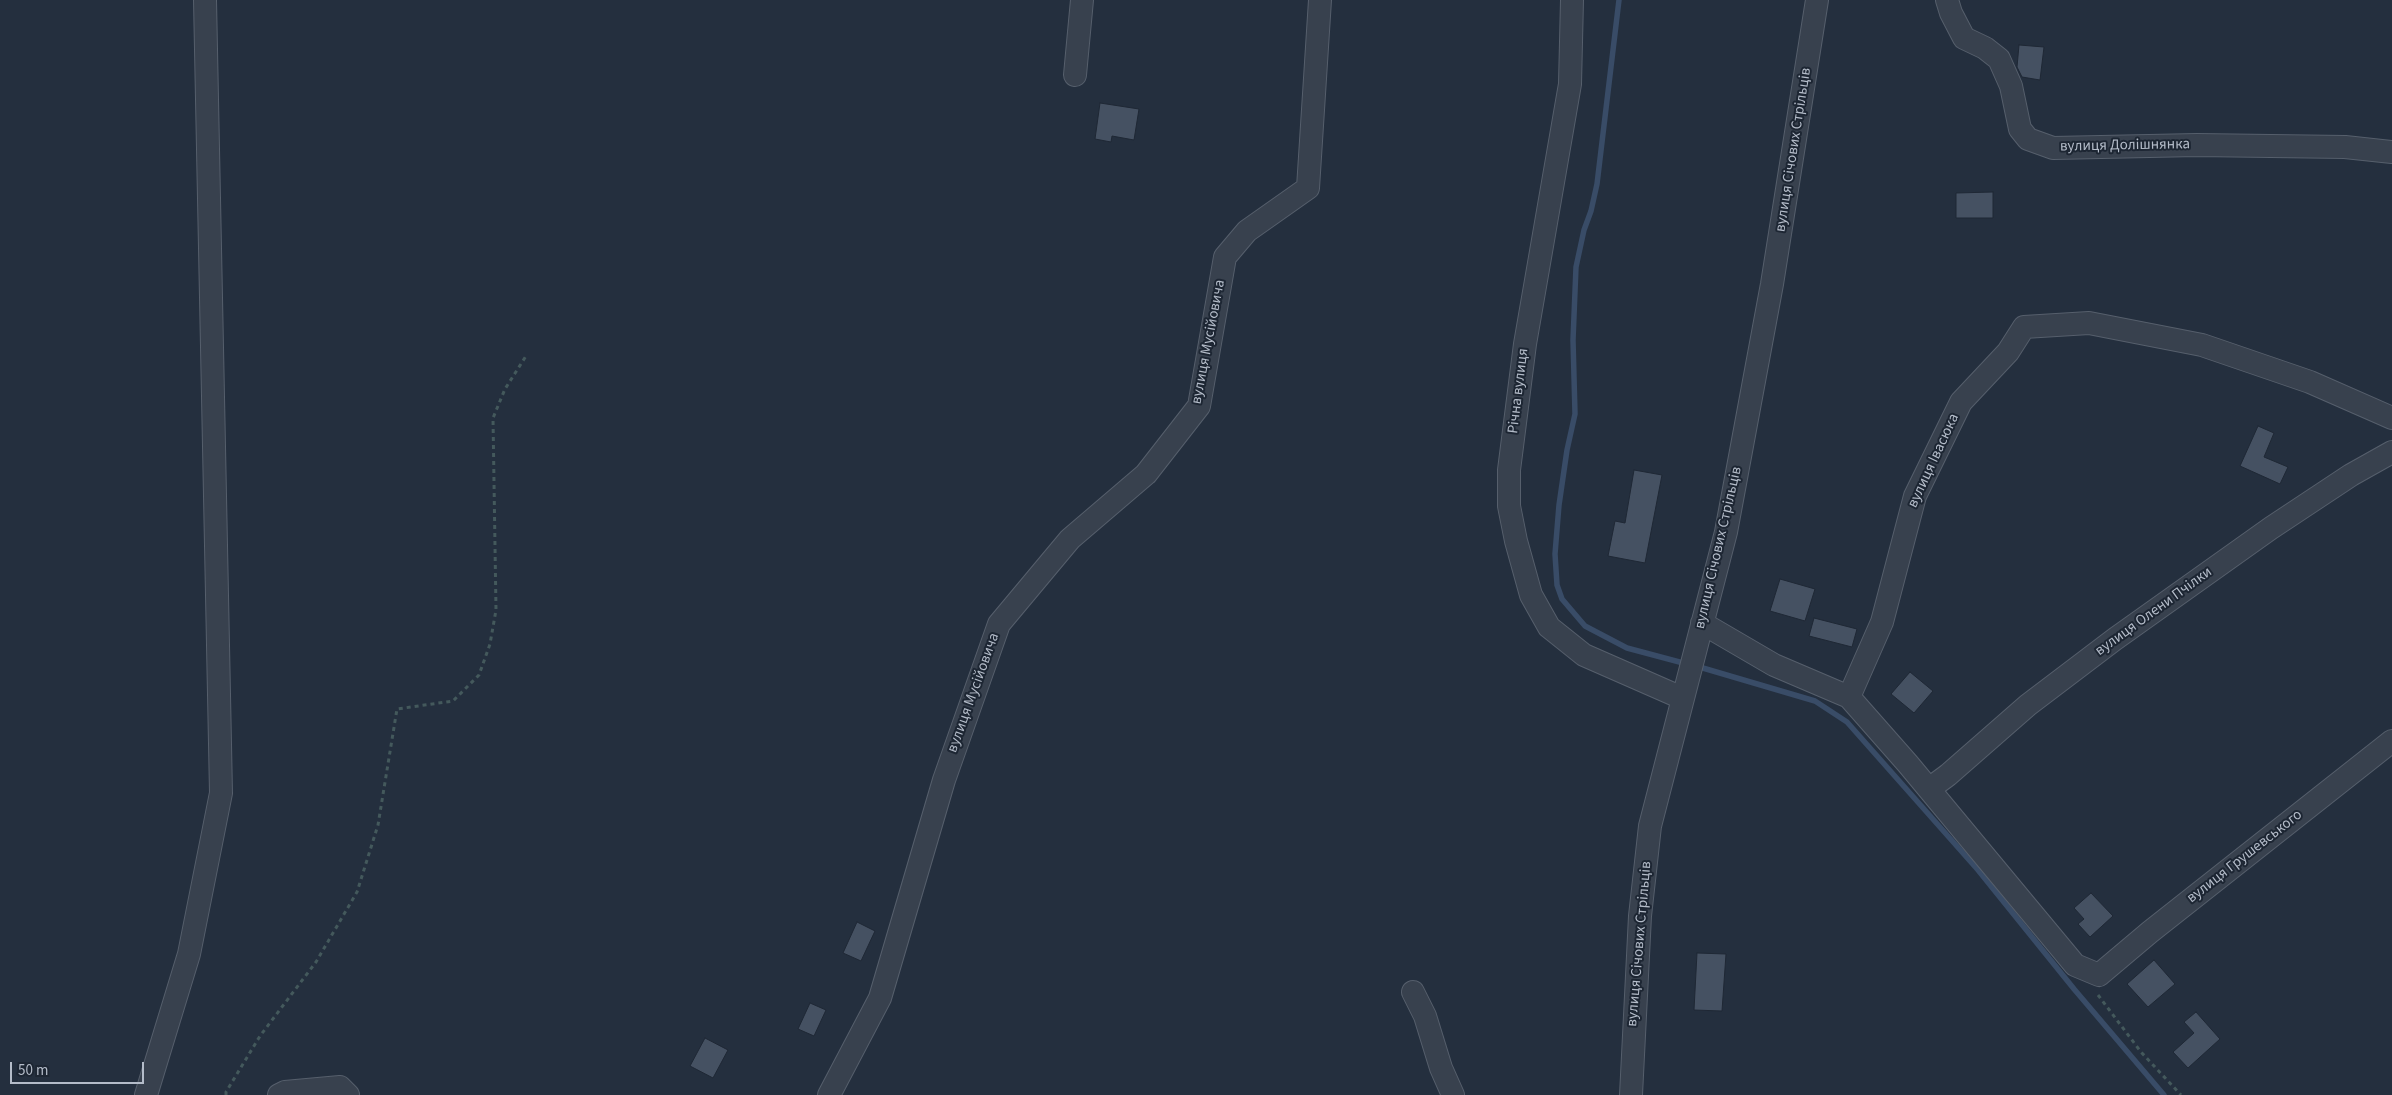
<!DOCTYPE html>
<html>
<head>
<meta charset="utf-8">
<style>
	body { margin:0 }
	#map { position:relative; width:2392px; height:1095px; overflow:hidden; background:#242f3e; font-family:"Source Sans 3",sans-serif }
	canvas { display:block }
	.scale { position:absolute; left:10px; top:1062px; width:134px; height:22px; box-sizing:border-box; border:2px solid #b4bcc9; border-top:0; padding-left:6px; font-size:15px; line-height:18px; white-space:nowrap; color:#b4bcc9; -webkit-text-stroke:4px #1d2633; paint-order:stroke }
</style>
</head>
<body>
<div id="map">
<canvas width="2392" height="1095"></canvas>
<div class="scale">50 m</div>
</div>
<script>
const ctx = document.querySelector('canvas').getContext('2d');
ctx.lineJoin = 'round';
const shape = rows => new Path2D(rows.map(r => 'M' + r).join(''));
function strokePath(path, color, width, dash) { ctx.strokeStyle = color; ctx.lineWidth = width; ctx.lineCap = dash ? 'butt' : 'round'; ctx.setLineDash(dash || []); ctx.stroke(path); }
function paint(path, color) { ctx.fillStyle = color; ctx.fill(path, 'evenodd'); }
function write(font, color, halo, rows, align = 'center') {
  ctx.font = font + ' "Source Sans 3",sans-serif'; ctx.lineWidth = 4; ctx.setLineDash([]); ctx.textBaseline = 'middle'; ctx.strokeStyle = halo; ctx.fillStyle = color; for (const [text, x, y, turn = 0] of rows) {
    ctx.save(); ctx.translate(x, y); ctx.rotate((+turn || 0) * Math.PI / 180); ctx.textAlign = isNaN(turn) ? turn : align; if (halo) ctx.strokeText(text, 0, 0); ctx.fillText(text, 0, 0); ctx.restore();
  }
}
strokePath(shape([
	[1619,0,1597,184,1591,211,1584,230,1576,267,1573,340,1575,414,1567,450,1559,505,1555,554,1557,585,1562,599,1585,626,1627,648,1687,664],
	[1696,666,1815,701,1847,722,1978,870,2074,989,2164,1095]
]), '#394c67', 5.5);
const building = shape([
	[2019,45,2044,47,2040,80,2022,77,2017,67,2019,45],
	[1100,103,1139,109,1134,140,1112,136,1111,142,1095,139,1100,103],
	[1993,192,1993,218,1956,218,1956,193,1993,192],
	[2258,426,2274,433,2264,457,2288,467,2280,484,2240,466,2258,426],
	[1634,470,1662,475,1645,563,1608,556,1615,521,1625,523,1634,470],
	[1780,579,1815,589,1805,621,1770,611,1780,579],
	[1814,618,1857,629,1852,647,1809,636,1814,618],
	[1910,672,1933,691,1914,713,1891,694,1910,672],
	[2091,893,2113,916,2090,937,2078,924,2084,919,2074,908,2091,893],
	[857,922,875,931,861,961,843,953,857,922],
	[1697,953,1726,954,1722,1011,1694,1010,1697,953],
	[2154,960,2175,984,2148,1007,2127,984,2154,960],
	[810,1003,826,1010,814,1036,798,1029,810,1003],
	[2196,1012,2220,1039,2188,1068,2173,1052,2194,1033,2184,1022,2196,1012],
	[705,1038,728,1050,713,1078,690,1066,705,1038]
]);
paint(building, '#455162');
strokePath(building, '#1f2835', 1);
const minor = shape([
	[1572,0,1570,84,1525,344,1509,470,1509,506,1516,541,1531,595,1549,627,1584,655,1682,698],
	[1947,0,1951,13,1964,38,1985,48,1999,59,2011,86,2020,129,2028,139,2053,148,2197,145,2345,147,2392,152],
	[1075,75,1082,0],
	[1702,623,1774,665,1849,697,1908,764,2075,965,2099,975,2150,932,2392,741],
	[1849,697,1882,622,1915,496,1961,402,2008,352,2024,327,2089,323,2202,345,2310,382,2392,418],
	[1929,789,1948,775,2028,705,2115,639,2271,528,2351,475,2392,452],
	[1413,992,1425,1016,1441,1068,1453,1095],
	[146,1095,189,954,221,793,205,0],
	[279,1095,285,1092,340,1087,348,1095],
	[829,1095,880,998,944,780,999,624,1070,539,1146,474,1199,406,1225,257,1247,231,1308,188,1320,0],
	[1631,1095,1640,916,1650,826,1726,532,1772,284,1817,0]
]);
strokePath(minor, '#565f6c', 24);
strokePath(shape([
	[2098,995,2141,1052,2181,1095],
	[226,1095,226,1092,260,1036,316,962,357,892,378,825,397,709,453,701,479,675,490,644,496,610,493,418,505,389,526,356]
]), '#44595c', 3, [4, 4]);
strokePath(minor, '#38414e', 22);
write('15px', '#b4bcc9', '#1d2633', [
	["вулиця Долішнянка",2125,146,-1],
	["вулиця Січових Стрільців",1794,150,-81],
	["вулиця Мусійовича",1209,342,-79],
	["Річна вулиця",1519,391,-83],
	["вулиця Івасюка",1934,461,-65],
	["вулиця Січових Стрільців",1719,548,-77],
	["вулиця Олени Пчілки",2154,612,-36],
	["вулиця Мусійовича",974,693,-70],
	["вулиця Грушевського",2245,857,-38],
	["вулиця Січових Стрільців",1640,944,-85]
]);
</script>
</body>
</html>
